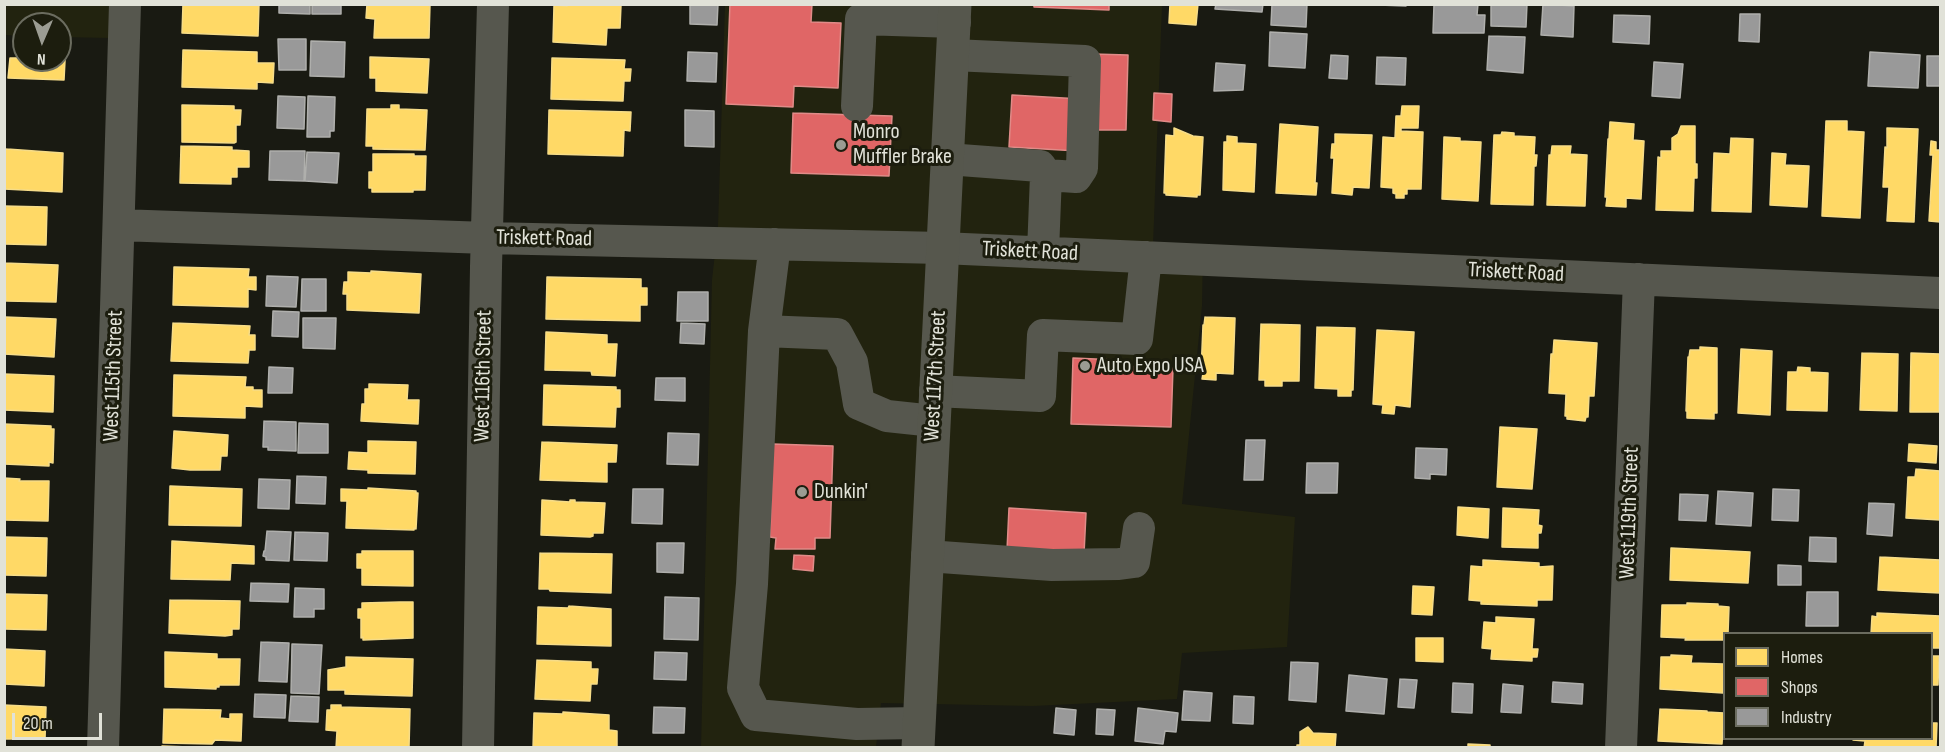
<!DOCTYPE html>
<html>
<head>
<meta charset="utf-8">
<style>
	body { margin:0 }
	#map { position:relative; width:1945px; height:752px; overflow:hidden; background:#191a12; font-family:"Sofia Sans Condensed",sans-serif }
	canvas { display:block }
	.frame { position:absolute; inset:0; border:6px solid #e1e2d8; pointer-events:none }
	.legend { position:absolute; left:1723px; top:632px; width:210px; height:108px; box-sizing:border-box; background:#1c1d0e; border:2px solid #6b6c5f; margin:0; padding:8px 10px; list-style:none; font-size:18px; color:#e1e2d8 }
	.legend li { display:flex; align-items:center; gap:12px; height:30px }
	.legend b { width:30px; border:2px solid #6b6c5f }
	.north { position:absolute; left:12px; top:12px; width:60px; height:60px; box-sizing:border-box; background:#1c1d0e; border:2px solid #6b6c5f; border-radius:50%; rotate:182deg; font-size:16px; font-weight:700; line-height:24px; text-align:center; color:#e1e2d8 }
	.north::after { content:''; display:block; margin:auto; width:21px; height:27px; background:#9b9c93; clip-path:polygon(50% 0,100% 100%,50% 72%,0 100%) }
	.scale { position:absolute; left:12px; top:713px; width:90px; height:27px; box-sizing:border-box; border:3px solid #e1e2d8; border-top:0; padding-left:8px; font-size:18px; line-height:21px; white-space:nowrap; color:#e1e2d8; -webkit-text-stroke:4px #1c1d0e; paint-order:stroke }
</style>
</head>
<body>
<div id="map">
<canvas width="1945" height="752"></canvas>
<div class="frame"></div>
<ul class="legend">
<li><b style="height:16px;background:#ffd966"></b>Homes</li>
<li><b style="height:16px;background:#e06666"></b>Shops</li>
<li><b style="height:16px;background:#999"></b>Industry</li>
</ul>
<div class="north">N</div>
<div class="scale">20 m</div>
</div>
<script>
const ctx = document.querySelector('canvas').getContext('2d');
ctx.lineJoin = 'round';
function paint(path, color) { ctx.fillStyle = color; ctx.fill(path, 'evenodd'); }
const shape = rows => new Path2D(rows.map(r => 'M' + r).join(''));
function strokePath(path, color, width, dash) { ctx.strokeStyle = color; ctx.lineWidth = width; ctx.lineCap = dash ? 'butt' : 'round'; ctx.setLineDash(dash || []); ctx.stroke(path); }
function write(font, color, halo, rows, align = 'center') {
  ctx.font = font + ' "Sofia Sans Condensed",sans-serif'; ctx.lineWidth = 6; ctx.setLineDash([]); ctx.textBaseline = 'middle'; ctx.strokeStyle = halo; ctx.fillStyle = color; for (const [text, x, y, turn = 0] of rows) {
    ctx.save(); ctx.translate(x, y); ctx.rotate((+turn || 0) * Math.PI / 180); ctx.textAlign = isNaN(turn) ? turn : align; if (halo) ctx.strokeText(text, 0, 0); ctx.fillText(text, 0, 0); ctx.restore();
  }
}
paint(shape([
	[5,5,110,5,109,38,60,37,60,24,24,24,24,36,5,35],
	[725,5,1162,5,1153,246,1203,249,1202,306,1182,504,1295,517,1287,647,1182,653,1177,699,1033,706,881,703,876,747,701,748,712,280,718,226]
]), '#22230f');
const homes = shape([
	[183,4,259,4,258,36,182,33,183,4],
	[367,4,430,4,429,38,374,38,375,19,366,18,367,4],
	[567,4,621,5,620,28,607,28,606,45,553,42,554,5,567,6,567,4],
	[1170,4,1198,4,1196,25,1169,23,1170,4],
	[17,38,24,39,24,60,60,60,60,40,66,41,64,80,8,78,10,58,17,58,17,38],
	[183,50,257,52,257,63,274,63,273,83,257,82,257,89,182,87,183,50],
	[370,57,429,59,427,93,376,91,376,78,370,78,370,57],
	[552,58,625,60,624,69,631,69,630,81,624,81,623,101,551,99,552,58],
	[182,105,234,106,234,110,241,110,240,125,236,125,236,142,234,143,182,142,182,105],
	[391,105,399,105,399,109,427,110,425,150,373,149,373,146,366,146,367,109,391,109,391,105],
	[1402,106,1419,106,1418,128,1401,128,1401,131,1423,132,1421,189,1407,189,1407,194,1404,194,1404,198,1396,198,1396,194,1393,193,1393,188,1381,187,1383,137,1395,138,1396,116,1401,116,1402,106],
	[549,110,631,112,630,131,624,130,623,156,548,154,549,110],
	[1826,121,1847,121,1847,131,1864,132,1860,218,1822,216,1826,121],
	[1610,122,1634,124,1633,140,1644,141,1641,199,1626,198,1626,207,1606,206,1607,197,1605,197,1608,139,1609,139,1610,122],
	[1280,124,1318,127,1315,183,1317,183,1316,195,1276,193,1280,124],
	[1681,126,1695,126,1695,164,1697,164,1697,178,1694,178,1693,211,1656,210,1658,157,1661,158,1661,151,1672,151,1672,138,1678,134,1681,126],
	[1174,128,1193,136,1203,137,1200,195,1197,195,1197,197,1166,195,1166,193,1164,193,1166,135,1174,136,1174,128],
	[1887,128,1918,129,1914,222,1887,221,1889,187,1883,187,1885,147,1887,148,1887,128],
	[1502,132,1514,133,1514,136,1535,137,1534,155,1537,155,1536,166,1534,166,1533,205,1491,204,1494,135,1501,135,1502,132],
	[1335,134,1372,135,1369,188,1353,187,1352,195,1332,193,1334,158,1331,158,1332,144,1335,144,1335,134],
	[1227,136,1237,137,1237,143,1256,144,1254,192,1223,190,1224,142,1227,142,1227,136],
	[1444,137,1460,138,1460,141,1481,142,1478,201,1442,199,1444,137],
	[1731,138,1753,139,1751,212,1712,211,1714,153,1730,154,1731,138],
	[1931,141,1936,142,1936,150,1940,150,1940,222,1929,221,1933,155,1930,155,1931,141],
	[181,146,232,147,232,150,249,151,249,167,237,167,237,177,231,177,231,184,180,183,181,146],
	[1552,146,1571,146,1570,154,1587,155,1585,206,1547,205,1549,155,1551,155,1552,146],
	[7,149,63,153,62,192,4,189,4,150,7,149],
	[1772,153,1786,154,1785,165,1809,166,1807,207,1770,205,1772,153],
	[373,154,414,154,414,156,426,156,425,190,413,190,413,192,372,192,372,188,369,188,369,172,373,172,373,154],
	[4,206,47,207,46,245,4,244,4,206],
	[4,263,58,265,56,302,6,301,4,263],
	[174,267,249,269,248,277,256,277,256,290,248,289,248,307,173,305,174,267],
	[371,271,421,274,419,313,347,310,347,294,343,294,344,282,348,282,348,272,371,273,371,271],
	[547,277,641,279,641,288,647,288,647,305,640,305,640,321,546,319,547,277],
	[5,317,56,319,54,357,4,354,5,317],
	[1205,317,1235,318,1233,374,1216,373,1216,380,1202,379,1203,373,1201,373,1203,325,1204,325,1205,317],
	[173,323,250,326,249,335,255,335,255,350,249,350,248,363,171,361,173,323],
	[1261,324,1300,325,1299,381,1282,381,1282,386,1265,386,1265,380,1259,380,1261,324],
	[1317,327,1355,328,1353,390,1351,390,1351,396,1338,396,1338,389,1315,388,1317,327],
	[1377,330,1414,332,1410,407,1395,405,1394,414,1382,413,1383,405,1373,404,1377,330],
	[546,332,607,335,607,344,617,344,615,376,592,375,591,371,545,370,546,332],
	[1554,340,1597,343,1594,396,1589,396,1588,417,1586,417,1585,421,1567,419,1567,416,1565,416,1566,394,1549,393,1551,354,1553,354,1554,340],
	[1700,347,1717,348,1717,413,1714,413,1714,419,1687,418,1687,411,1686,411,1688,357,1689,357,1690,350,1700,350,1700,347],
	[1741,349,1772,351,1770,415,1738,413,1741,349],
	[1862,353,1898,354,1897,411,1860,410,1862,353],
	[1911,353,1940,354,1939,412,1910,412,1911,353],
	[1798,367,1810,368,1810,372,1828,373,1827,411,1787,410,1788,372,1797,372,1798,367],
	[4,374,54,376,53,412,4,410,4,374],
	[174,375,246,377,245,387,253,387,253,390,262,390,262,407,245,406,245,418,173,416,174,375],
	[369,384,408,385,407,400,419,400,418,424,361,421,362,404,365,404,365,389,369,389,369,384],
	[544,385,616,387,616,390,620,390,620,407,616,407,615,427,543,425,544,385],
	[4,424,51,426,51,429,54,429,53,463,49,462,49,466,4,464,4,424],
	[1500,427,1537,429,1532,489,1497,487,1500,427],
	[174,431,228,435,227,456,221,456,220,470,190,470,172,468,174,431],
	[368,441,416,442,415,474,368,473,368,470,348,469,349,452,368,453,368,441],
	[542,442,617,445,616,462,607,462,607,482,540,480,542,442],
	[1909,444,1937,446,1936,463,1908,461,1909,444],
	[1916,469,1940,471,1940,520,1906,518,1908,477,1915,477,1916,469],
	[4,478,20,479,19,481,49,481,48,521,4,520,4,478],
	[170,486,242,489,241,526,169,525,170,486],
	[368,488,416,491,416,493,418,493,416,529,414,528,414,530,346,528,347,501,341,501,341,489,368,490,368,488],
	[542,500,570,502,570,500,575,500,575,502,605,503,603,533,593,533,593,536,590,537,541,535,542,500],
	[1458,507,1489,509,1488,538,1457,535,1458,507],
	[1503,508,1539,510,1538,525,1542,526,1541,533,1538,533,1538,548,1502,547,1503,508],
	[4,537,47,538,46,576,4,575,4,537],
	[172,541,254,546,254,564,231,563,230,580,171,579,172,541],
	[1671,548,1750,552,1748,583,1670,580,1671,548],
	[362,551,413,551,413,586,362,585,362,568,357,568,357,554,362,554,362,551],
	[540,553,612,554,611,593,550,591,549,589,539,589,540,553],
	[1880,557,1940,560,1940,593,1878,590,1880,557],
	[1483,560,1539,563,1539,567,1553,566,1552,600,1537,600,1537,606,1481,604,1481,601,1469,600,1471,566,1483,567,1483,560],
	[1413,586,1434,587,1432,615,1412,614,1413,586],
	[4,594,47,595,46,630,4,629,4,594],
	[170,600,240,601,239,629,232,629,232,635,225,636,169,633,170,600],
	[400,602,413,602,413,638,363,640,363,637,361,638,361,618,358,618,358,609,362,609,362,603,400,602],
	[1687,603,1718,604,1718,606,1729,607,1728,634,1724,634,1724,640,1685,640,1686,638,1661,637,1662,605,1687,605,1687,603],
	[569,606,611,609,611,646,537,644,538,607,568,608,569,606],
	[1877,613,1940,616,1940,648,1932,648,1932,649,1932,634,1871,634,1872,616,1877,617,1877,613],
	[1496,617,1534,619,1532,649,1538,649,1537,657,1532,657,1532,661,1491,659,1492,649,1482,648,1484,622,1496,623,1496,617],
	[1416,638,1443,638,1443,662,1416,661,1416,638],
	[4,649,45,651,44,686,4,684,4,649],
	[165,652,217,654,217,659,240,659,239,685,219,685,219,687,216,687,216,689,165,687,165,652],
	[1671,655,1692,656,1691,663,1724,664,1723,693,1660,689,1661,657,1671,657,1671,655],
	[1932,656,1939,656,1938,685,1932,685,1932,656],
	[346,657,413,659,412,696,345,694,345,690,328,690,328,670,346,667,346,657],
	[537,660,591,662,591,669,598,669,597,684,591,684,590,701,535,699,537,660],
	[4,705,46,707,45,739,4,739,4,705],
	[331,705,341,705,341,707,410,709,409,748,336,748,337,731,326,730,327,710,331,710,331,705],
	[164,709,221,710,220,718,230,719,230,714,242,714,241,741,215,740,212,744,163,743,164,709],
	[1660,709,1707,711,1707,712,1724,713,1722,744,1658,741,1660,709],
	[563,712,609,715,609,730,617,731,617,748,533,748,534,713,563,714,563,712],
	[1932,723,1937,723,1936,748,1864,748,1865,741,1853,740,1853,738,1932,738,1932,723],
	[1308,727,1313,733,1336,734,1335,748,1297,748,1297,745,1300,745,1300,732,1308,727],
	[1468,744,1490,745,1490,748,1468,748,1468,744],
	[162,746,216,748,162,748,162,746]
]);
paint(homes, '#ffd966');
strokePath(homes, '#f6dc88', 1.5);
const shops = shape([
	[730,4,812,4,811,22,841,23,838,88,794,86,793,107,726,104,730,4],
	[1034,4,1109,4,1109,10,1034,7,1034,4],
	[1093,54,1128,55,1126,130,1091,130,1093,54],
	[1154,93,1172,94,1171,122,1153,120,1154,93],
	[1012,95,1081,99,1078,151,1009,147,1012,95],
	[793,113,892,116,889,176,791,173,793,113],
	[1073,358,1119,360,1119,366,1173,368,1171,427,1071,424,1073,358],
	[773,444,833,446,830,538,815,538,815,549,775,549,776,538,770,537,773,444],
	[1009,508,1086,513,1084,554,1007,550,1009,508],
	[794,555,814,556,813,571,793,569,794,555]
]);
paint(shops, '#e06666');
strokePath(shops, '#e08b88', 1.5);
const industry = shape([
	[279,4,310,4,310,14,279,13,279,4],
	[312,4,341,4,341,14,312,14,312,4],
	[690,4,718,4,717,25,690,24,690,4],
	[1216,4,1263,4,1262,12,1215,9,1216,4],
	[1272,4,1307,4,1306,27,1271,25,1272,4],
	[1379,4,1406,4,1406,6,1379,5,1379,4],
	[1434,4,1478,4,1477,15,1485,15,1484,33,1433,33,1434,4],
	[1491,4,1527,4,1526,27,1491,26,1491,4],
	[1543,4,1574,6,1573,37,1541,35,1543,4],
	[1740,14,1760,14,1759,42,1739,41,1740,14],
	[1614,15,1650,16,1649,44,1613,42,1614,15],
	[1270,32,1307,34,1305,68,1269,66,1270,32],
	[1489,36,1525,37,1523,73,1487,70,1489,36],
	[278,39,306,39,306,70,279,70,278,39],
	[311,41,345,42,344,77,310,76,311,41],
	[688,52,717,53,716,82,687,81,688,52],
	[1870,52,1920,55,1918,88,1868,86,1870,52],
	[1331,55,1348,56,1347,79,1329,78,1331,55],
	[1927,56,1940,56,1940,86,1927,86,1927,56],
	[1377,57,1406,58,1405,85,1376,84,1377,57],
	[1654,62,1683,64,1680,98,1652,96,1654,62],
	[1216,63,1245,65,1243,90,1214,91,1216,63],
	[278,96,305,97,304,129,277,128,278,96],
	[308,96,335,97,334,131,330,131,330,137,307,137,308,96],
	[685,110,714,111,714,147,685,146,685,110],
	[270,151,305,151,304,181,269,180,270,151],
	[307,152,339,153,337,183,305,181,307,152],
	[267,276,298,277,296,307,266,306,267,276],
	[302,279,326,279,326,311,301,311,302,279],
	[678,292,708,292,708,321,677,321,678,292],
	[273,311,299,312,298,337,272,336,273,311],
	[303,318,336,318,335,349,303,348,303,318],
	[681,323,705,324,704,344,680,343,681,323],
	[269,367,293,368,292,393,268,393,269,367],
	[656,378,685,378,685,401,655,400,656,378],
	[264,421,296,422,296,451,268,450,268,447,263,447,264,421],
	[299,423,328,424,328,453,298,453,299,423],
	[668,433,699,434,698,465,667,464,668,433],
	[1246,440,1265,440,1263,480,1244,480,1246,440],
	[1416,448,1447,449,1446,475,1430,474,1430,479,1415,478,1416,448],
	[1307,463,1338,463,1337,493,1306,493,1307,463],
	[297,476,326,477,325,504,296,503,297,476],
	[259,479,290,480,289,509,258,508,259,479],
	[633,489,663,489,662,524,632,523,633,489],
	[1773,489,1799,490,1798,521,1772,520,1773,489],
	[1718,491,1753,493,1751,526,1716,524,1718,491],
	[1680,494,1708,495,1706,521,1679,520,1680,494],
	[1869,503,1894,504,1892,536,1867,534,1869,503],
	[267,531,291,532,289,561,266,560,266,557,263,556,264,551,265,551,267,531],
	[295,532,328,533,327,561,294,560,295,532],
	[1810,537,1836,538,1836,562,1809,561,1810,537],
	[657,543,684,543,683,573,657,572,657,543],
	[1778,565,1801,566,1801,585,1778,585,1778,565],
	[251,583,289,584,288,602,250,601,251,583],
	[295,588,324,589,324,609,314,609,314,617,294,617,295,588],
	[1807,592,1838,592,1838,626,1806,626,1807,592],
	[665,597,699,598,698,640,664,639,665,597],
	[261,642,289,643,287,682,259,681,261,642],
	[292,644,322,645,319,694,291,693,292,644],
	[655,652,687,653,686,680,654,679,655,652],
	[1291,662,1318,663,1316,702,1289,700,1291,662],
	[1349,675,1387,679,1384,714,1346,711,1349,675],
	[1400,679,1417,680,1414,708,1398,707,1400,679],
	[1553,682,1583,684,1582,704,1552,702,1553,682],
	[1453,683,1473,684,1472,713,1452,712,1453,683],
	[1503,684,1523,686,1521,713,1501,712,1503,684],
	[1184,691,1212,693,1210,721,1182,720,1184,691],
	[255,694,286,695,285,718,254,717,255,694],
	[291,696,319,697,318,722,289,721,291,696],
	[1234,696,1254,697,1253,724,1233,723,1234,696],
	[654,707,685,708,684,733,653,733,654,707],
	[1056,708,1076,710,1074,735,1054,733,1056,708],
	[1138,708,1178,713,1176,732,1165,731,1163,744,1135,741,1138,708],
	[1097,709,1115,710,1113,735,1096,734,1097,709]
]);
paint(industry, '#999');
strokePath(industry, '#afafac', 1.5);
strokePath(shape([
	[953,55,1085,61,1082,168,1076,177,1046,175],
	[857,106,861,19,955,22],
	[947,159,1040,166,1046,175,1043,252],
	[119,225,487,238,942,248,1940,293],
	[775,244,764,331,752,584,743,688,756,715,857,724,919,723],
	[764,331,837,334,852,362,859,404,887,416,934,421],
	[935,391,1040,396,1043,335,1137,339,1146,257],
	[927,556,1052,565,1119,564,1134,562,1139,528],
	[103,748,125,4],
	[478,748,486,267,493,4],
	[1621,748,1639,279]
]), '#56574e', 32);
strokePath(shape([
	[918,748,955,4]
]), '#56574d', 33);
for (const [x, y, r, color] of [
	[841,145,6,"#9b9c93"],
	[1085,366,6,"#9b9c93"],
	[802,492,6,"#9b9c93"]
]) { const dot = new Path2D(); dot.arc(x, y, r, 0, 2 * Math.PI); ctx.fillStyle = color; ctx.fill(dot); strokePath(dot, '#1c1d0e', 2); }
write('22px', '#e1e2d8', '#1c1d0e', [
	["Monro",853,132],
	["Muffler Brake",853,157],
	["Auto Expo USA",1097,366],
	["Dunkin'",814,492]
], 'left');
write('22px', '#e1e2d8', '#1c1d0e', [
	["Triskett Road",544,239,1],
	["Triskett Road",1030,252,3],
	["Triskett Road",1516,273,3],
	["West 115th Street",114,376,-88],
	["West 116th Street",484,376,-89],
	["West 117th Street",936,376,-87],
	["West 119th Street",1630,513,-88]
]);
</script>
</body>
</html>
